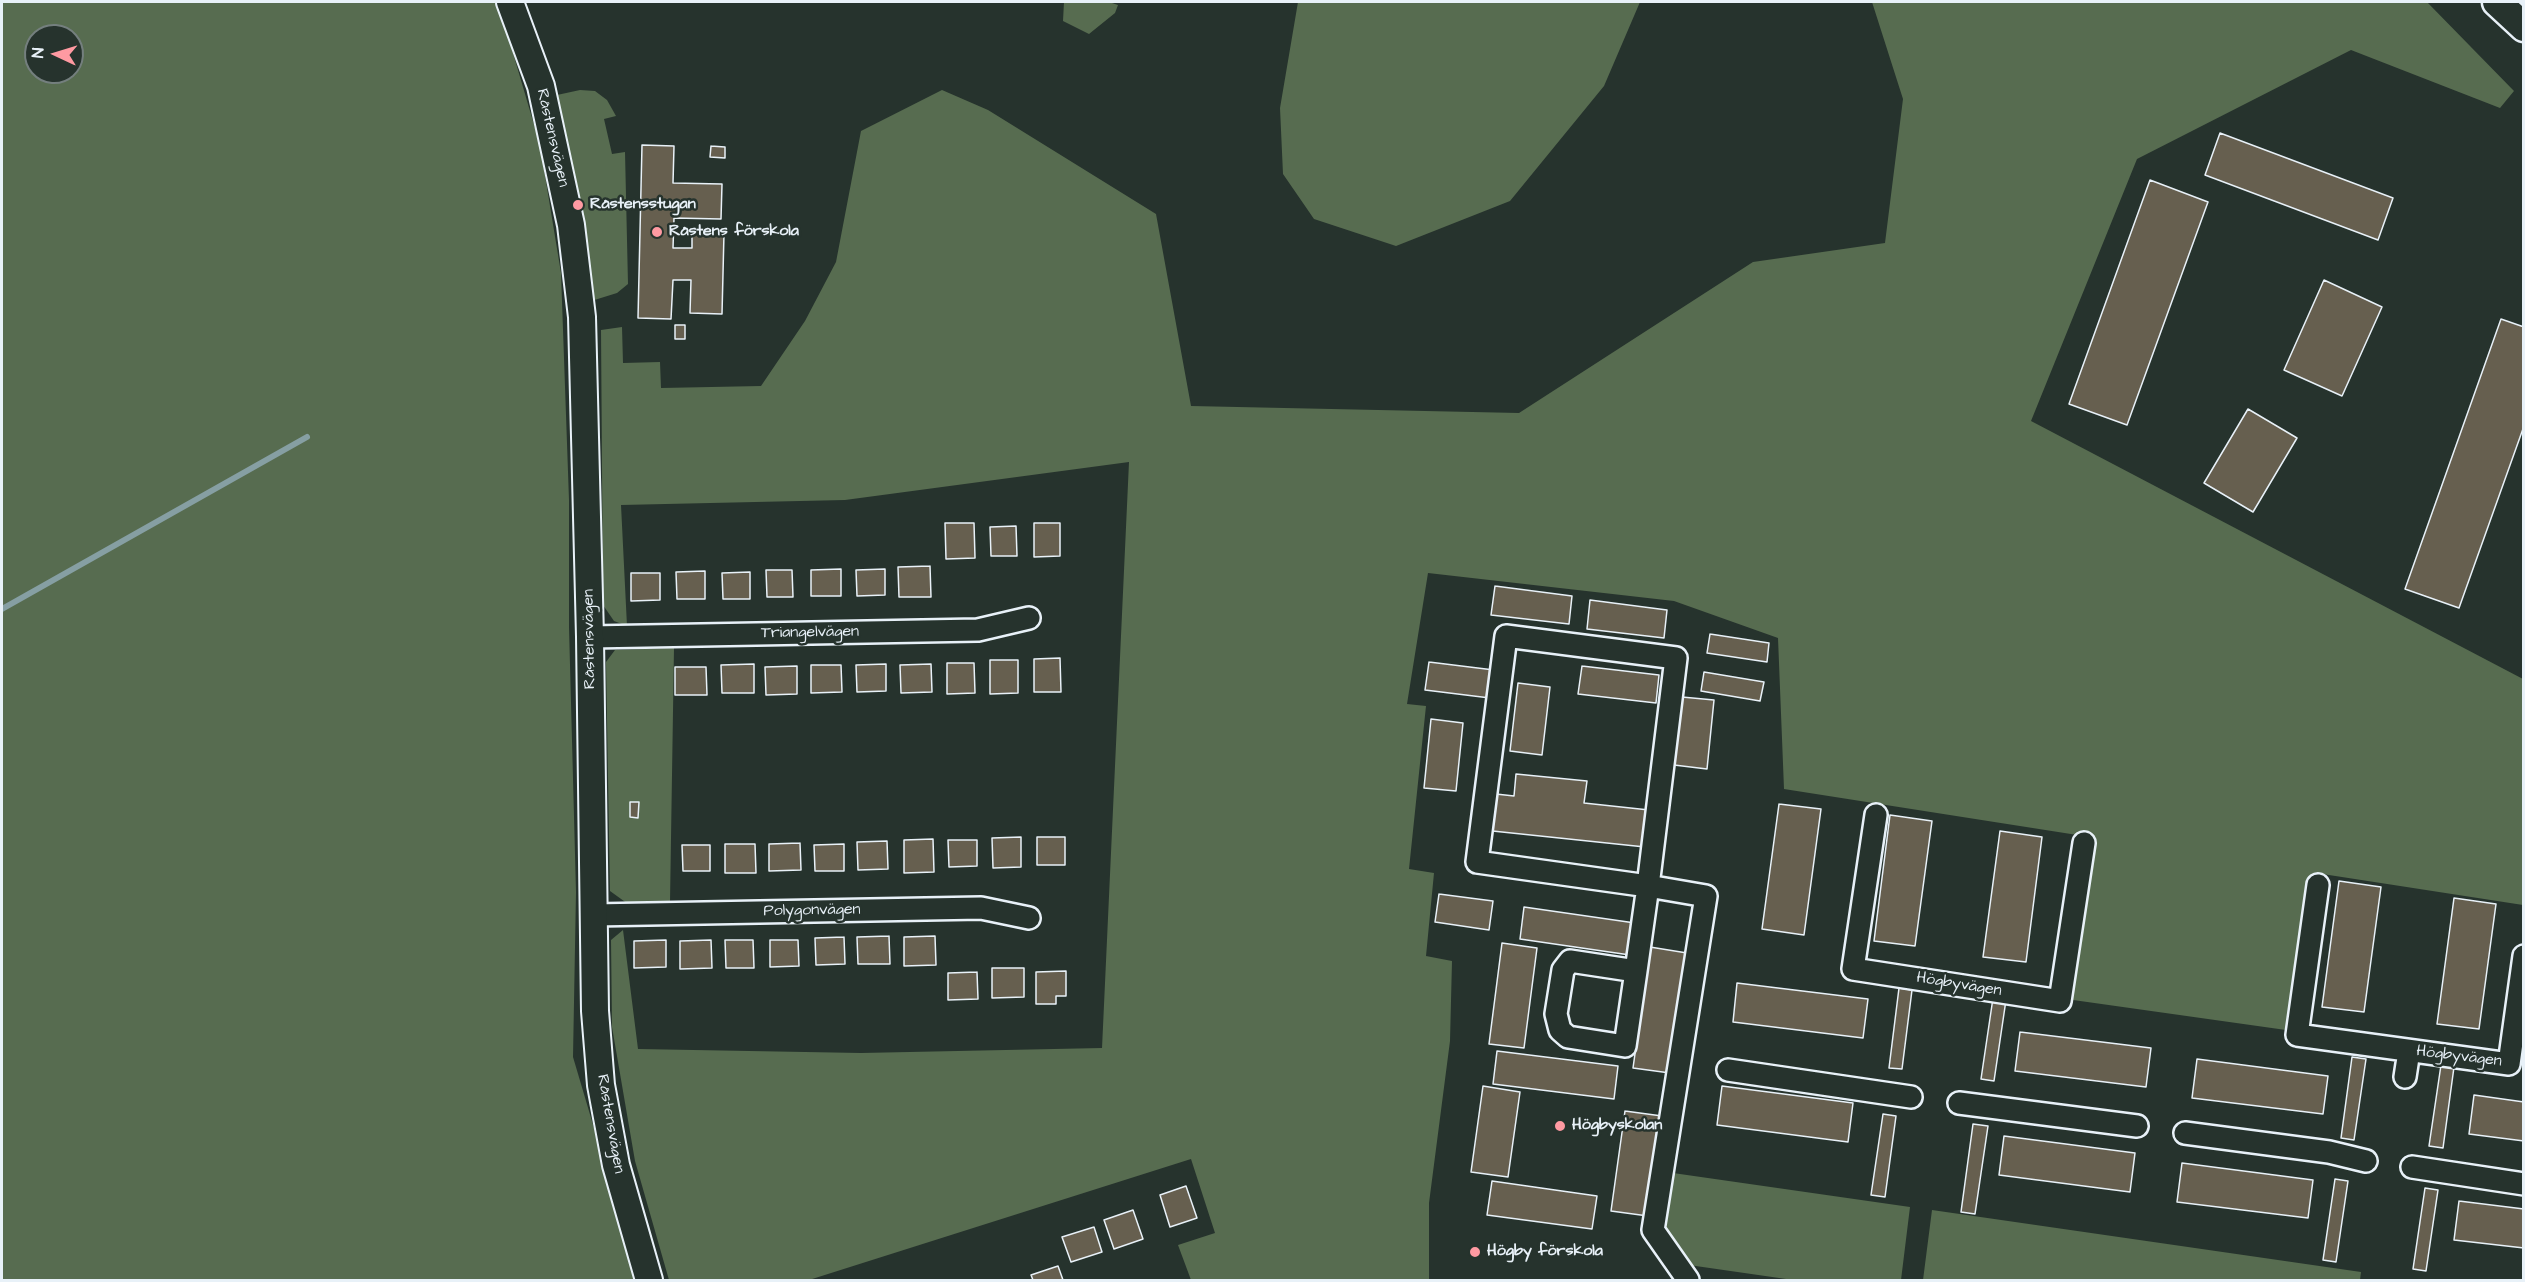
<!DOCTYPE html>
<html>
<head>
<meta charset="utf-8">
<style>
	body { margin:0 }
	#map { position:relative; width:2525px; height:1282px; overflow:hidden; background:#26332d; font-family:"Architects Daughter",sans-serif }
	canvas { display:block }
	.frame { position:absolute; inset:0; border:3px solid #e8f1f8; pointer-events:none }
	.north { position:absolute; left:24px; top:24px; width:60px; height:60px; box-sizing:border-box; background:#26332d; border:2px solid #747f7e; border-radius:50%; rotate:274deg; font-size:16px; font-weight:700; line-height:24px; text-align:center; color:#e8f1f8 }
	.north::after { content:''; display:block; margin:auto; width:21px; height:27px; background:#ff9aa2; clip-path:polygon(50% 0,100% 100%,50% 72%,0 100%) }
</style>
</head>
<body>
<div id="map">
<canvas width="2525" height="1282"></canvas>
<div class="frame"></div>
<div class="north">N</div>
</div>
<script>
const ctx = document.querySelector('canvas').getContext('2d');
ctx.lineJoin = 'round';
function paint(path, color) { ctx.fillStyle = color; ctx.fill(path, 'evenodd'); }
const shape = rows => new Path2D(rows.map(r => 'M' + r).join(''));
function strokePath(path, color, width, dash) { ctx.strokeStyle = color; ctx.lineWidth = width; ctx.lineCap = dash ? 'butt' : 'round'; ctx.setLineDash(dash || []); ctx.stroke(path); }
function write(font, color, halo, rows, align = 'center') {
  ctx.font = font + ' "Architects Daughter",sans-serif'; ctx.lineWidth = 5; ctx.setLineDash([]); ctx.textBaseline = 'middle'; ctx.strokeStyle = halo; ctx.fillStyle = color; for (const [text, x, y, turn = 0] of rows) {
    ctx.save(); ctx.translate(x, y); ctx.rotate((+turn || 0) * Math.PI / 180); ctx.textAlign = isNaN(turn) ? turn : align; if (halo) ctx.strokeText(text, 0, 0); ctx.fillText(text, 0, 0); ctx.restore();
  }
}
paint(shape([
	[2,2,498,2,540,145,561,273,569,500,569,627,576,892,573,1057,639,1280,2,1280],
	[36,36,72,36,72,72,36,72],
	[1064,2,1109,2,1118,5,1115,13,1089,34,1063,21],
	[1298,2,1640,2,1604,86,1510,201,1396,246,1314,219,1283,174,1280,108],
	[1872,2,2427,2,2514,91,2500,108,2351,50,2137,159,2031,421,2523,679,2523,905,2316,873,2293,1031,2066,999,2090,837,1784,789,1778,638,1674,601,1428,573,1407,704,1426,706,1409,869,1434,873,1426,956,1452,961,1450,1041,1429,1203,1429,1280,1191,1280,1178,1245,1215,1233,1191,1159,809,1280,669,1280,635,1161,612,1027,611,940,623,930,638,1049,861,1053,1102,1048,1129,462,845,500,621,505,627,626,614,621,603,605,601,330,622,327,623,363,660,362,661,388,761,386,805,321,836,262,861,131,942,90,988,110,1156,214,1191,406,1519,413,1753,262,1885,243,1903,99],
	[580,90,595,91,607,100,616,116,604,119,612,154,625,152,628,284,617,293,588,302,578,191,557,95],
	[674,648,670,902,628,904,610,891,606,662,615,650],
	[1673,1173,1910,1207,1901,1280,1793,1280,1661,1261],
	[1932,1210,2361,1272,2360,1280,1923,1280]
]), '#576c50');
strokePath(shape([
	[2,609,307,437]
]), '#869fa3', 6);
const building = shape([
	[2220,133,2393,198,2378,240,2205,175,2220,133],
	[642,145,674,146,673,183,722,184,721,219,674,218,673,248,692,248,692,232,724,233,722,314,690,313,691,280,673,280,671,319,638,318,642,145],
	[711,146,725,147,725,158,710,157,711,146],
	[2150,180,2208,202,2127,425,2069,404,2150,180],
	[2324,280,2382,307,2342,396,2284,370,2324,280],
	[2501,319,2524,327,2524,426,2459,608,2405,589,2501,319],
	[675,325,685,325,685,339,675,339,675,325],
	[2248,409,2297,438,2253,512,2204,483,2248,409],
	[945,523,974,523,975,558,946,559,945,523],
	[1034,523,1060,523,1060,556,1034,557,1034,523],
	[1016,526,1017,556,991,556,990,527,1016,526],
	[930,566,931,597,899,597,898,567,930,566],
	[841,569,841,596,811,596,811,570,841,569],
	[885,569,885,595,857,596,856,570,885,569],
	[766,570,792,570,793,597,767,597,766,570],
	[705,571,705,599,677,599,676,572,705,571],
	[750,572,750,599,723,599,722,573,750,572],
	[631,573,660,573,660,600,631,601,631,573],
	[1495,586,1572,596,1569,624,1491,615,1495,586],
	[1590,600,1667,610,1664,638,1587,629,1590,600],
	[1710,634,1769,643,1767,662,1707,653,1710,634],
	[1060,658,1061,692,1034,692,1034,659,1060,658],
	[990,660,1018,660,1018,693,990,694,990,660],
	[1429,662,1494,670,1490,698,1425,690,1429,662],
	[947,663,974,663,975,693,947,694,947,663],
	[754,664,754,693,722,693,721,665,754,664],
	[886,664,886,691,857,692,856,665,886,664],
	[931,664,932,692,901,693,900,665,931,664],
	[811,665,841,665,842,692,811,693,811,665],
	[797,666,797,694,766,695,765,667,797,666],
	[1582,666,1659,675,1656,703,1578,694,1582,666],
	[675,667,706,667,707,695,675,695,675,667],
	[1704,672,1764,682,1760,701,1701,691,1704,672],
	[1518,683,1550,687,1542,755,1510,751,1518,683],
	[1682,697,1714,700,1707,769,1674,765,1682,697],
	[1431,719,1463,723,1456,791,1424,788,1431,719],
	[1516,774,1587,781,1584,803,1649,810,1645,847,1483,830,1487,793,1514,796,1516,774],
	[630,802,639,802,638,818,630,817,630,802],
	[1779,804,1821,809,1804,935,1762,929,1779,804],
	[1890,815,1932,821,1915,946,1874,941,1890,815],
	[2000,831,2042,837,2026,962,1983,957,2000,831],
	[1021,837,1021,867,993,868,992,838,1021,837],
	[1037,837,1065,837,1065,865,1037,865,1037,837],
	[933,839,934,872,904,873,904,840,933,839],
	[948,840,977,840,977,866,949,867,948,840],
	[887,841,888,869,858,870,857,842,887,841],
	[800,843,801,870,769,871,769,844,800,843],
	[725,844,755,844,756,873,725,873,725,844],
	[844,844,844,871,815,871,814,845,844,844],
	[682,845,710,845,710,871,683,871,682,845],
	[2339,881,2381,887,2364,1012,2322,1007,2339,881],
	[1439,894,1493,901,1489,930,1435,922,1439,894],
	[2454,898,2496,904,2479,1029,2437,1024,2454,898],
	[1524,907,1635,923,1630,955,1520,939,1524,907],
	[889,936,890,964,858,964,857,937,889,936],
	[935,936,936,965,904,966,904,937,935,936],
	[844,937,845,964,816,965,815,938,844,937],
	[666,940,666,967,634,968,634,941,666,940],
	[711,940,712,968,680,969,680,941,711,940],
	[725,940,753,940,754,968,726,968,725,940],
	[770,940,798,940,799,966,770,967,770,940],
	[1502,943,1537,948,1524,1048,1489,1044,1502,943],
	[1650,947,1687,953,1670,1073,1633,1068,1650,947],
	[992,968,1024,968,1024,997,992,998,992,968],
	[1066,971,1066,996,1056,996,1056,1004,1036,1004,1036,972,1066,971],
	[977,972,978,999,948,1000,948,973,977,972],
	[1737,983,1868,999,1863,1038,1733,1022,1737,983],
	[1899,988,1912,990,1902,1069,1889,1068,1899,988],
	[1993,998,2006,1000,1994,1081,1981,1079,1993,998],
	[2020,1032,2151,1048,2146,1087,2015,1071,2020,1032],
	[1497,1051,1618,1066,1614,1099,1493,1084,1497,1051],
	[2352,1057,2366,1059,2354,1140,2341,1138,2352,1057],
	[2197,1059,2328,1076,2323,1114,2192,1098,2197,1059],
	[2441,1065,2454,1067,2443,1148,2429,1146,2441,1065],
	[1483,1086,1520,1092,1508,1177,1471,1172,1483,1086],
	[1722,1086,1853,1103,1848,1142,1717,1125,1722,1086],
	[2474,1095,2524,1102,2524,1141,2469,1134,2474,1095],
	[1625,1111,1662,1116,1648,1216,1611,1211,1625,1111],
	[1883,1114,1896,1116,1885,1197,1871,1195,1883,1114],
	[1973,1124,1988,1126,1975,1214,1961,1212,1973,1124],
	[2004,1136,2135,1153,2130,1192,1999,1175,2004,1136],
	[2182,1163,2313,1180,2308,1218,2177,1202,2182,1163],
	[2335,1179,2348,1181,2336,1262,2323,1260,2335,1179],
	[1492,1181,1597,1196,1592,1229,1487,1215,1492,1181],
	[1186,1186,1197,1218,1170,1227,1160,1195,1186,1186],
	[2425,1188,2438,1190,2426,1271,2413,1269,2425,1188],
	[2459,1201,2524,1209,2524,1248,2454,1240,2459,1201],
	[1133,1210,1143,1239,1114,1249,1104,1220,1133,1210],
	[1094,1227,1102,1252,1071,1262,1062,1237,1094,1227],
	[1058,1266,1063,1280,1033,1280,1031,1275,1058,1266]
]);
paint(building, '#665f4f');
strokePath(building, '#e8f1f8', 1.5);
const minor = shape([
	[590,637,978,630,1029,618],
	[1876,815,1853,969,2060,1001,2084,843],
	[2318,885,2297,1035,2509,1064,2524,956],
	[593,915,981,908,1029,918],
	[1636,971,1570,961,1563,970,1556,1014,1560,1030,1568,1037,1625,1046,1636,971,1648,886,1676,658,1506,636,1477,862,1648,886,1706,896,1653,1230,1688,1280],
	[1728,1070,1911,1097],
	[2405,1077,2409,1051],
	[1959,1103,2137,1126],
	[2185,1133,2329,1152,2366,1161],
	[2412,1167,2524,1184]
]);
const tertiary = shape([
	[510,2,541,86,571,225,582,317,590,637,595,1011,601,1085,616,1165,649,1280]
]);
const secondary = shape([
	[2497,2,2524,27]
]);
strokePath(minor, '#e8f1f8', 26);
strokePath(tertiary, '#e8f1f8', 30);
strokePath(secondary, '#e8f1f8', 33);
strokePath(minor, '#26332d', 21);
strokePath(tertiary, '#26332d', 26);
strokePath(secondary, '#26332d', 28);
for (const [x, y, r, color] of [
	[578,205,6,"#ff9aa2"],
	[657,232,6,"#ff9aa2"],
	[1560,1126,6,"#ff9aa2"],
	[1475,1252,6,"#ff9aa2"]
]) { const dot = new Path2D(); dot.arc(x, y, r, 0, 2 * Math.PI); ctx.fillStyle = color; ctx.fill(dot); strokePath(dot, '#26332d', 2); }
write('16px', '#e8f1f8', '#26332d', [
	["Råstensvägen",552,138,77],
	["Triangelvägen",810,633,-1],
	["Råstensvägen",590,639,-91],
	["Polygonvägen",812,911,-1],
	["Högbyvägen",1959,985,9],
	["Högbyvägen",2459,1057,7],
	["Råstensvägen",610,1124,80]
]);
write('bold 16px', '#e8f1f8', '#26332d', [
	["Råstensstugan",590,205],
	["Råstens förskola",669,232],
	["Högbyskolan",1572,1126],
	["Högby förskola",1487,1252]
], 'left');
</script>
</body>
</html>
